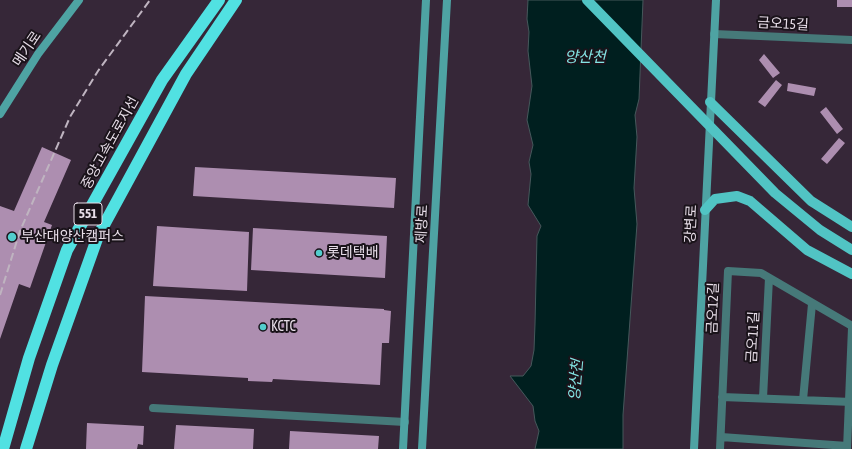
<!DOCTYPE html>
<html>
<head>
<meta charset="utf-8">
<style>
	body { margin:0 }
	canvas { display:block; background:#362738 }
</style>
</head>
<body>
<canvas width="852" height="449"></canvas>
<script>
const ctx = document.querySelector('canvas').getContext('2d');
ctx.lineJoin = 'round';
function paint(path, color) { ctx.fillStyle = color; ctx.fill(path, 'evenodd'); }
const shape = rows => new Path2D(rows.map(r => 'M' + r).join(''));
function strokePath(path, color, width, dash) { ctx.strokeStyle = color; ctx.lineWidth = width; ctx.lineCap = dash ? 'butt' : 'round'; ctx.setLineDash(dash || []); ctx.stroke(path); }
function write(font, color, halo, rows, align = 'center') {
  ctx.font = font + ' "Asap Condensed","Noto Sans KR",sans-serif'; ctx.lineWidth = 4; ctx.setLineDash([]); ctx.textBaseline = 'middle'; ctx.strokeStyle = halo; ctx.fillStyle = color; for (const [text, x, y, turn = 0] of rows) {
    ctx.save(); ctx.translate(x, y); ctx.rotate((+turn || 0) * Math.PI / 180); ctx.textAlign = isNaN(turn) ? turn : align; if (halo) ctx.strokeText(text, 0, 0); ctx.fillText(text, 0, 0); ctx.restore();
  }
}
const water = shape([
	[528,0,643,0,639,99,635,115,637,137,634,188,637,224,623,415,623,449,535,449,539,431,535,421,533,406,510,376,523,376,531,366,534,350,535,324,537,236,541,226,528,205,531,174,529,162,533,145,527,120,532,86,528,51,529,32,527,19,528,0]
]);
paint(water, '#001f1f');
strokePath(water, '#45585b', 1);
paint(shape([
	[837,0,852,0,852,7,837,7],
	[764,54,780,73,773,78,759,60],
	[776,80,782,85,765,107,758,102],
	[788,83,816,88,814,96,787,91],
	[826,107,843,129,837,134,820,112],
	[839,138,845,143,827,164,821,159],
	[42,147,71,160,44,222,52,225,30,288,19,284,0,339,0,206,14,211],
	[195,167,396,178,394,208,193,196],
	[157,226,249,232,247,291,153,286],
	[253,228,387,236,385,278,251,270],
	[145,296,384,309,384,310,391,311,389,343,382,343,380,385,273,379,272,382,248,381,248,378,142,372],
	[87,423,144,426,143,445,138,444,137,449,86,449],
	[176,425,254,429,253,449,174,449],
	[290,431,379,436,378,449,289,449]
]), '#ad8eb0');
strokePath(shape([
	[714,34,852,40],
	[722,397,852,402],
	[763,398,769,278],
	[803,400,812,304],
	[153,408,405,422],
	[721,437,847,446],
	[720,449,728,271,761,273,852,326],
	[847,449,852,328]
]), '#467979', 8);
strokePath(shape([
	[0,114,38,54,79,0],
	[403,449,426,0],
	[422,449,447,0],
	[694,449,716,0]
]), '#4ea3a3', 8);
strokePath(shape([
	[710,102,811,201,852,227],
	[705,210,715,199,737,196,750,201,807,250,852,274]
]), '#51c4c4', 10);
strokePath(shape([
	[3,449,29,358,67,250,162,80,219,0],
	[26,449,52,365,98,236,186,74,236,0]
]), '#51e1e2', 12);
strokePath(shape([
	[0,295,20,231,70,117,98,71,150,0]
]), '#bfb4c0', 2, [8, 4]);
strokePath(shape([
	[587,0,775,193,820,230,852,250]
]), '#51c4c4', 10);
for (const [x, y, r, color] of [
	[12,237,5,"#52cdcd"],
	[319,253,4,"#52cdcd"],
	[263,327,4,"#52cdcd"]
]) { const dot = new Path2D(); dot.arc(x, y, r, 0, 2 * Math.PI); ctx.fillStyle = color; ctx.fill(dot); strokePath(dot, '#1a131a', 1.5); }
for (const [x, y, w] of [
	[88,214,28]
]) { const box = new Path2D(); box.roundRect(x - w / 2, y - 11, w, 22, 3); ctx.fillStyle = '#1a131a'; ctx.fill(box); strokePath(box, '#e7dde8', 1); }
write('bold 13px', '#e7dde8', null, [
	["551",88,214]
]);
write('14px', '#e7dde8', '#1a131a', [
	["금오15길",783,24,3],
	["메기로",27,49,-56],
	["중앙고속도로지선",110,143,-61],
	["제방로",422,224,-87],
	["강변로",691,224,-87],
	["금오12길",713,308,-88],
	["금오11길",753,337,-87]
]);
write('14px', '#e7dde8', '#1a131a', [
	["부산대양산캠퍼스",21,237],
	["롯데택배",327,253],
	["KCTC",271,327]
], 'left');
write('italic 15px', '#84e4e4', '#1a131a', [
	["양산천",585,57],
	["양산천",576,380,-85]
]);
</script>
</body>
</html>
